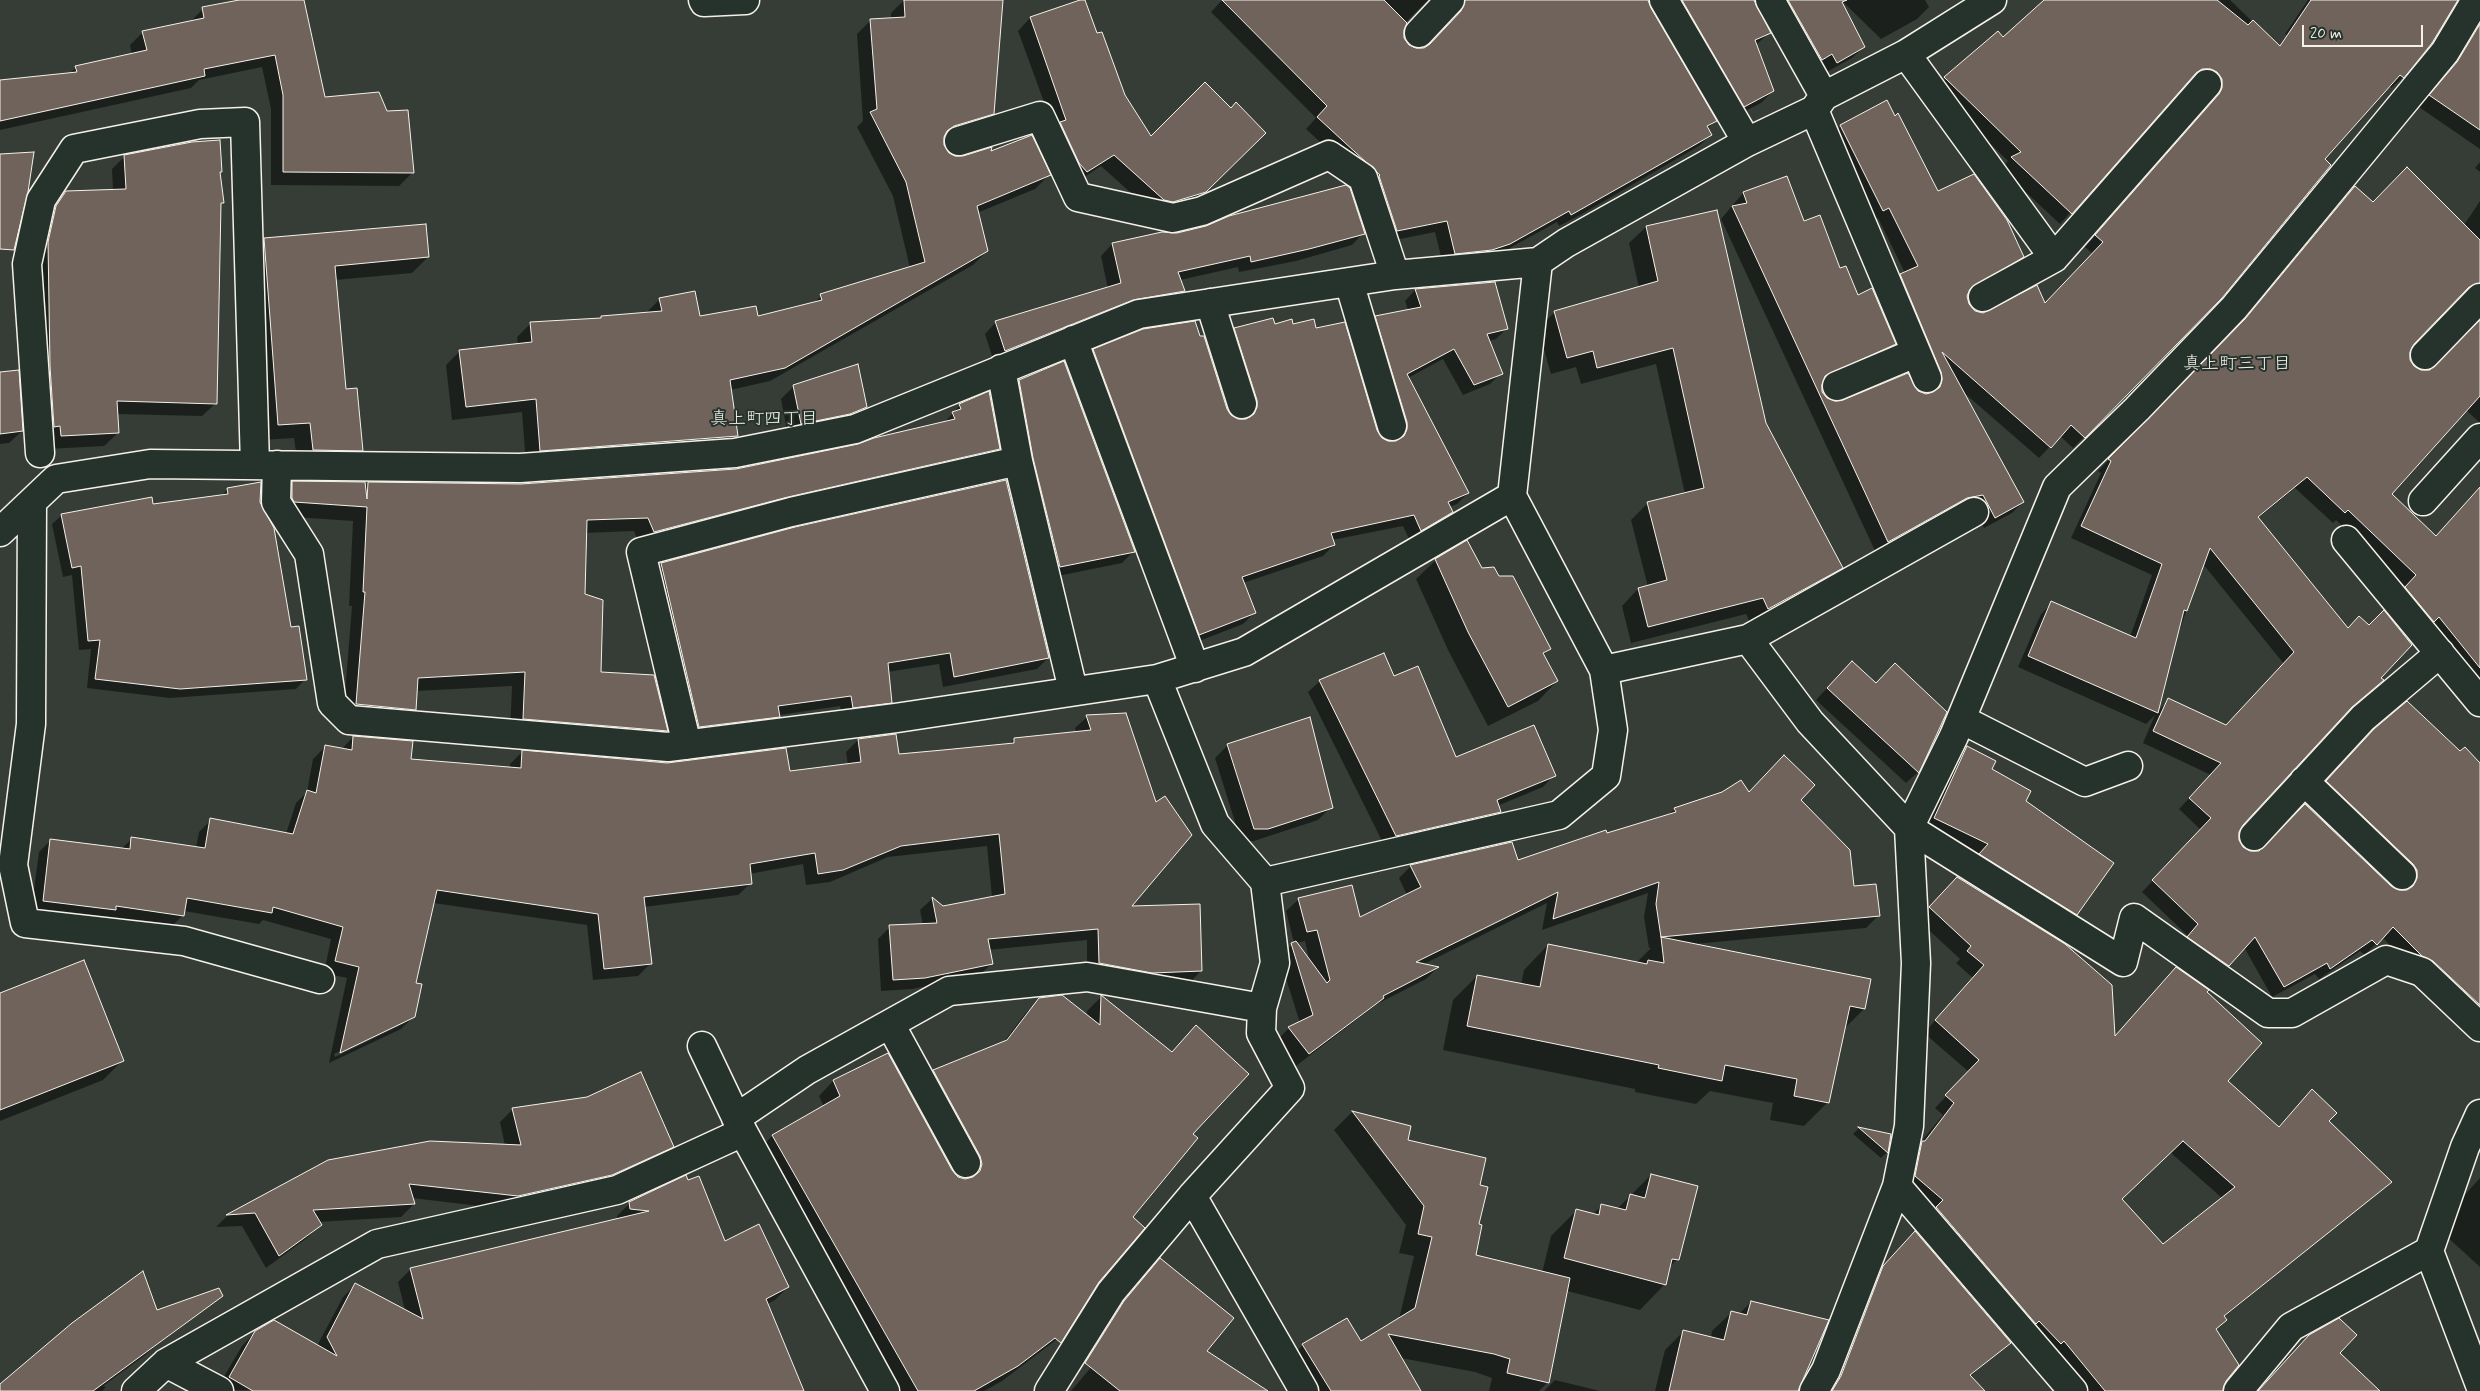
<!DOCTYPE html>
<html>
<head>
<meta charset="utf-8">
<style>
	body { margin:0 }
	#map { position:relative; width:2480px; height:1391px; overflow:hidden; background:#353d36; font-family:Mynerve,sans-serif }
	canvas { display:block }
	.scale { position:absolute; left:2302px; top:25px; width:121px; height:22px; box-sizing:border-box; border:2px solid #f4f1e8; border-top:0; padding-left:6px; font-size:15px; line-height:18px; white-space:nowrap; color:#f4f1e8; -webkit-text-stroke:4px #26332d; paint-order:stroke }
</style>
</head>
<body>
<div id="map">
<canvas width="2480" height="1391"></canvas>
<div class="scale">20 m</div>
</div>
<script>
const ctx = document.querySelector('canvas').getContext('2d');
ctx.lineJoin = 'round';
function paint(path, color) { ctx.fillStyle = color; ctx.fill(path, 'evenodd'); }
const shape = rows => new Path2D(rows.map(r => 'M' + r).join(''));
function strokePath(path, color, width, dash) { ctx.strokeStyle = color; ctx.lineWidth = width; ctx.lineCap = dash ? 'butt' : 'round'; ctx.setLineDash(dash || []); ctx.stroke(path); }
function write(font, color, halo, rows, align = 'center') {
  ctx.font = font + ' Mynerve,"Klee One",sans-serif'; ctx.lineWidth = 4; ctx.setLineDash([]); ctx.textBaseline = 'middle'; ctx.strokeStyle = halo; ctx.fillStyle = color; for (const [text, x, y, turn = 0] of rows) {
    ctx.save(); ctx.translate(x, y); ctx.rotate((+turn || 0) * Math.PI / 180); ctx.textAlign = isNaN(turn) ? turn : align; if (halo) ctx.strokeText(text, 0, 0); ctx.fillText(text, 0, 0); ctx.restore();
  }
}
paint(shape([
	[246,0,302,0,324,98,412,173,399,186,271,185,271,109,262,67,199,80,191,88,0,130,0,81,69,74,76,67,132,55,130,45,143,32,190,22,203,9],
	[904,0,993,0,993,113,979,127,943,138,943,145,948,154,955,157,990,153,1049,175,1035,189,977,213,987,251,973,265,770,381,730,390,737,436,723,450,526,464,522,412,452,420,446,365,460,351,518,345,517,337,531,323,600,319,646,313,660,299,699,317,757,318,813,304,821,296,910,268,893,196,857,127,863,121,857,34,871,20,891,19,891,13],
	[1084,0,1096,35,1124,96,1151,138,1230,109,1265,133,1192,204,1152,212,1101,166,1074,184,1018,31,1030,18],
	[1222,0,1428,0,1406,22,1402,30,1403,38,1407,45,1416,50,1425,49,1450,24,1454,16,1453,7,1448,0,1647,0,1649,8,1715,121,1707,129,1711,135,1699,146,1580,215,1559,226,1557,222,1497,255,1443,265,1435,232,1385,242,1369,187,1306,129,1316,118,1211,12],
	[1662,0,1753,0,1769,33,1756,45,1773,91,1761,103,1732,118],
	[1768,0,1840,0,1864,47,1852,58,1825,73],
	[1841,0,1925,0,1929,7,1917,19,1881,39],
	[2057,0,2230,0,2279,47,2323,159,2221,297,2073,448,2060,436,2039,458,1962,391,2023,502,2012,513,1984,528,1972,505,1876,553,1721,219,1743,193,1803,222,1894,344,1883,355,1821,383,1821,392,1826,399,1834,403,1916,391,1924,395,1931,394,1931,384,1890,287,1905,273,1878,218,1872,221,1830,137,1841,126,1938,193,2022,257,2011,268,1967,294,1968,305,1975,312,1983,314,2044,305,2093,254,2085,247,2208,107,2212,99,2199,80,2186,82,2060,224,2001,169,2008,161,1934,89,1997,33,2003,38],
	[2308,0,2458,0,2431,42,2403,77,2391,88,2389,86,2376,98,2285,34],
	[2480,16,2480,149,2419,107,2447,73],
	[125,156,219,173,223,202,220,205,216,403,202,416,116,414,118,433,104,446,48,449,35,256,53,205,66,192,113,191,112,169],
	[2480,162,2480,172,2475,168],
	[2355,188,2373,204,2464,225,2480,201,2480,298,2472,294,2463,294,2457,297,2413,343,2409,351,2409,360,2413,367,2421,371,2430,371,2480,322,2480,423,2466,410,2390,494,2435,537,2480,488,2480,687,2395,599,2406,587,2336,520,2333,523,2295,488,2257,519,2382,680,2343,715,2241,825,2237,833,2238,841,2242,848,2251,853,2390,887,2398,891,2407,891,2406,882,2316,793,2363,742,2461,752,2480,765,2480,1027,2411,967,2382,937,2365,955,2360,951,2319,979,2315,974,2272,997,2244,947,2217,977,2177,948,2188,936,2142,892,2201,830,2179,809,2211,775,2143,743,2155,715,2146,724,2018,667,2041,614,2052,603,2130,637,2152,575,2071,538,2101,473,2098,471,2234,332],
	[2203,564,2284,664,2226,726,2169,700,2158,711,2176,640],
	[1716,211,1764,424,1841,568,1825,584,1751,625,1746,614,1631,643,1622,606,1638,589,1648,587,1631,520,1648,503,1685,494,1656,364,1581,384,1576,367,1551,374,1538,328,1555,312,1639,288,1629,243,1646,227],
	[1206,227,1363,233,1352,245,1296,261,1239,272,1238,267,1180,280,1183,291,1172,302,994,362,985,334,996,322,1108,289,1101,256,1112,244,1177,234],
	[265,239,428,257,412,273,335,280,345,390,361,450,345,466,298,466,294,438,262,440,248,255],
	[1415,290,1507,328,1496,339,1489,341,1501,373,1490,384,1463,395,1443,359,1408,378,1468,493,1457,504,1449,507,1452,512,1441,523,1410,541,1403,526,1332,540,1334,545,1323,556,1243,583,1254,613,1243,624,1189,645,1083,361,1094,350,1226,410,1230,416,1238,420,1246,420,1247,411,1224,340,1235,329,1293,325,1315,329,1381,439,1388,442,1397,441,1397,433,1365,328,1376,317,1408,310,1405,301],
	[0,373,22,431,9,443,0,444],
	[1020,381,1134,551,1122,563,1048,578,1007,393],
	[794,386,866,407,853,420,788,436,781,399],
	[960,405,999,449,984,463,640,546,634,531,585,533,584,595,600,673,653,676,666,731,652,745,510,733,512,686,416,691,414,709,400,724,343,719,352,606,349,606,353,521,280,516,279,497,293,482,365,487,368,483,521,485,736,470,858,446,944,423],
	[228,489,259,502,290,629,305,679,296,689,170,698,87,688,91,649,79,650,72,575,63,577,52,524,62,515,221,496],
	[1436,560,1481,569,1549,649,1543,655,1557,681,1538,701,1488,726,1449,652,1416,579],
	[662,564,1048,658,1037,669,943,687,939,664,887,672,891,702,879,714,842,718,840,706,779,715,768,728,688,738,650,575],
	[1840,674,1875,685,1946,712,1918,772,1906,783,1816,700],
	[1393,678,1455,758,1554,775,1543,787,1497,806,1500,812,1488,823,1385,847,1308,692,1320,681],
	[1125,714,1129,907,1201,971,1189,983,1087,975,1087,940,988,950,991,964,979,976,912,989,881,991,878,939,890,927,923,925,920,910,932,899,943,907,992,897,987,846,888,857,830,882,806,885,803,864,749,874,751,883,738,895,644,907,650,964,638,976,593,980,587,925,433,903,414,984,414,1016,401,1029,329,1063,347,978,324,973,331,939,263,920,259,924,184,911,183,915,171,927,106,918,102,922,31,912,39,852,51,840,121,849,132,839,196,848,199,832,211,820,286,834,296,803,307,792,313,759,325,747,341,750,353,737,410,760,510,769,510,764,522,752,789,772,848,765,846,752,858,740,898,755,1009,745,1014,739,1076,732,1075,728,1087,717],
	[405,1020,405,1023,335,1057,334,1054],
	[1228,745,1331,807,1318,820,1254,841,1241,841,1215,758],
	[1967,747,2024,801,2076,914,2063,927,1922,831,1954,760],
	[1748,793,1799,800,1853,887,1878,916,1866,928,1694,944,1864,1009,1844,1029,1828,1102,1804,1126,1770,1120,1773,1103,1710,1091,1696,1104,1635,1092,1635,1089,1443,1050,1453,1000,1477,976,1521,985,1524,970,1548,945,1636,963,1651,948,1649,948,1644,917,1648,893,1542,930,1547,903,1422,965,1437,968,1426,979,1377,1004,1296,1066,1277,1040,1289,1028,1300,1023,1279,956,1294,943,1286,911,1299,899,1359,919,1407,895,1399,878,1411,866,1517,861,1668,815,1675,809],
	[1305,941,1310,963,1296,943],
	[1946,890,2114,1037,2205,992,2226,1081,2278,1128,2300,1103,2328,1122,2390,1182,2223,1318,2225,1320,2215,1330,2225,1381,2222,1391,2083,1391,1904,1188,1911,1154,1943,1115,1935,1108,1969,1072,1924,1033,1973,978,1956,963,1960,959,1918,920],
	[2170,1152,2222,1198,2163,1245,2121,1199],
	[0,994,122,1061,103,1080,0,1121],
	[1101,997,1191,1134,1131,1217,1098,1281,1071,1324,1056,1340,1002,1381,984,1391,895,1391,758,1151,772,1136,824,1107,819,1096,833,1081,888,1055,951,1171,958,1178,967,1179,966,1171,919,1086,934,1071,1003,1043,1025,1014,1040,999,1087,1016,1087,1011],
	[513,1109,672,1146,659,1160,598,1188,504,1209,412,1198,414,1204,401,1217,318,1222,320,1225,307,1238,266,1268,242,1226,216,1227,227,1216,329,1161,505,1146,500,1122],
	[1352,1112,1410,1127,1406,1140,1478,1185,1478,1225,1474,1256,1542,1273,1551,1236,1576,1211,1592,1215,1602,1205,1617,1209,1651,1175,1677,1259,1669,1268,1665,1284,1640,1310,1567,1291,1548,1382,1539,1391,1489,1391,1492,1378,1475,1372,1401,1358,1420,1391,1301,1391,1284,1364,1303,1345,1360,1342,1399,1319,1414,1256,1399,1253,1406,1225,1334,1130],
	[1372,1140,1375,1140,1393,1163,1391,1164],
	[1859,1128,1890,1135,1887,1152,1881,1158,1853,1134],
	[2480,1178,2480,1267,2444,1234,2452,1209],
	[630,1203,724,1243,788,1287,775,1300,767,1304,803,1391,216,1390,242,1346,255,1332,317,1346,343,1297,356,1284,405,1310,398,1282,411,1269,617,1220,617,1216],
	[1915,1233,1990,1357,1970,1377,1983,1391,1824,1391,1865,1286],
	[1157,1290,1205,1351,1266,1391,1071,1391],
	[1751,1302,1797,1391,1655,1391,1665,1350,1684,1331,1711,1338,1712,1331,1731,1313,1739,1314],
	[204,1304,144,1356,103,1386,106,1387,102,1391,0,1391,0,1386,157,1312],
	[2310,1336,2338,1353,2379,1391,2258,1391],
	[1555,1380,1600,1391,1544,1391]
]), '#0007');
const building = shape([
	[239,0,304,0,325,97,379,92,387,111,408,110,414,173,283,172,283,95,275,55,204,69,205,76,0,121,0,80,77,72,75,66,147,50,142,31,204,18,202,7,239,0],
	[904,0,1003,0,994,114,954,126,947,131,944,137,944,145,949,153,955,156,963,156,992,147,991,151,1032,135,1051,175,977,206,988,251,785,368,730,380,738,436,540,451,536,399,466,407,459,350,532,342,530,322,601,318,601,316,662,311,659,298,695,291,700,316,756,306,758,316,822,300,820,294,925,262,906,182,870,112,877,109,870,19,905,17,904,0],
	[1080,0,1085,0,1097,33,1102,32,1125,95,1151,136,1205,82,1231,108,1236,102,1266,133,1206,192,1173,202,1164,200,1114,155,1087,172,1079,163,1060,122,1066,120,1030,17,1080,0],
	[1222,0,1384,0,1407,23,1404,30,1404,38,1409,45,1416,48,1424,48,1430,44,1461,11,1465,0,1648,0,1651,8,1717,121,1707,126,1712,135,1571,215,1569,211,1510,244,1492,250,1455,254,1447,221,1397,231,1379,176,1380,175,1317,117,1327,106,1222,0],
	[1682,0,1754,0,1771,33,1755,40,1774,91,1744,107,1682,0],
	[1788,0,1847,0,1842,2,1865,47,1837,63,1832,54,1822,60,1788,0],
	[2044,0,2217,0,2248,25,2253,20,2280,46,2311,0,2458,0,2432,43,2404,78,2400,75,2325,159,2331,165,2222,298,2085,438,2071,425,2051,448,1942,352,2024,502,1995,518,1983,495,1967,498,1888,542,1732,206,1747,203,1743,192,1787,176,1804,221,1820,215,1840,268,1846,266,1858,295,1872,288,1896,344,1825,376,1822,385,1822,392,1827,398,1835,401,1843,400,1908,373,1918,391,1926,394,1933,392,1940,387,1942,380,1941,372,1900,274,1918,266,1889,208,1883,211,1840,125,1887,100,1895,116,1898,113,1938,191,1974,174,2007,220,2024,257,1970,289,1967,296,1969,304,1975,311,1983,313,2037,285,2045,303,2103,242,2095,235,2219,94,2222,88,2222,79,2217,72,2211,69,2202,69,2196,73,2072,214,2011,157,2021,152,1944,77,1998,31,2003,37,2044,0],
	[2480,24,2480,130,2429,95,2457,62,2480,24],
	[220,140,222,172,220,172,224,203,221,203,217,404,117,401,119,433,61,436,60,426,54,427,50,366,48,242,56,206,66,191,126,189,124,155,192,142,220,140],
	[34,152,28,192,14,250,0,249,0,154,34,152],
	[2407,167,2480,240,2480,283,2469,287,2414,344,2410,352,2410,360,2414,366,2421,370,2430,370,2480,320,2480,396,2392,494,2436,536,2480,487,2480,668,2439,617,2434,622,2405,587,2416,575,2348,510,2345,513,2307,477,2258,517,2348,628,2359,616,2369,625,2384,610,2412,645,2381,678,2384,680,2352,707,2243,825,2239,832,2239,840,2243,847,2250,851,2259,851,2305,804,2391,886,2399,890,2407,890,2413,886,2417,878,2417,870,2413,864,2326,781,2374,729,2407,701,2460,751,2465,747,2480,763,2480,1005,2433,961,2422,956,2393,927,2377,945,2372,940,2330,969,2327,963,2284,987,2255,937,2229,966,2187,937,2198,924,2152,880,2211,818,2189,798,2221,763,2153,731,2168,698,2226,725,2294,652,2210,548,2187,611,2184,610,2158,713,2028,656,2051,601,2136,638,2162,564,2081,526,2111,461,2108,459,2245,319,2355,186,2373,202,2407,167],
	[1346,185,1350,188,1365,234,1309,249,1251,262,1250,256,1178,272,1185,291,1133,300,1005,351,995,321,1121,283,1112,243,1162,232,1177,233,1206,226,1229,216,1346,185],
	[1717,210,1766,423,1843,568,1768,609,1763,598,1648,627,1638,588,1667,580,1647,502,1704,488,1673,348,1597,368,1593,351,1567,358,1554,311,1658,281,1646,226,1717,210],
	[426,224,429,257,335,266,346,389,357,388,363,451,313,450,310,423,278,425,264,238,426,224],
	[1495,282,1508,329,1487,334,1503,374,1474,385,1454,349,1407,374,1469,493,1448,502,1453,512,1421,531,1414,515,1331,533,1335,545,1242,577,1256,613,1199,635,1093,349,1143,329,1195,321,1200,336,1204,336,1227,409,1231,415,1238,419,1246,419,1254,414,1257,407,1257,400,1234,328,1273,318,1275,324,1292,319,1293,324,1314,319,1316,328,1345,322,1377,430,1382,438,1388,441,1396,441,1404,436,1407,429,1407,422,1375,316,1421,307,1415,289,1495,282],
	[1064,361,1135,552,1060,567,1033,458,1019,380,1064,361],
	[858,364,867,407,850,414,801,424,793,385,858,364],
	[19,370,23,431,0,434,0,372,19,370],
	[989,391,1000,449,788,497,654,532,648,518,587,520,585,594,603,600,601,672,654,675,668,731,523,719,525,672,418,678,416,710,356,704,365,592,363,592,367,507,294,502,292,498,292,481,365,482,367,499,368,482,521,484,736,469,858,444,874,438,955,419,952,412,961,409,959,404,989,391],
	[1006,480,1049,658,954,677,950,653,888,663,892,703,853,708,851,696,778,706,780,717,699,727,661,563,795,527,1006,480],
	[261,482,260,502,274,528,291,627,299,626,307,680,180,689,95,679,100,640,88,641,81,566,72,568,61,514,152,497,153,504,228,494,227,488,261,482],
	[1467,540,1482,568,1494,567,1499,576,1513,576,1551,649,1543,653,1558,681,1508,707,1468,632,1435,559,1467,540],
	[1384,653,1394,676,1418,666,1456,757,1534,725,1556,776,1497,800,1501,812,1396,836,1319,680,1384,653],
	[1852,661,1876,683,1895,663,1947,712,1919,773,1827,688,1852,661],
	[1126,713,1156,802,1165,796,1192,835,1132,906,1200,904,1202,971,1152,973,1099,963,1098,929,988,939,993,964,925,978,893,980,889,925,937,923,932,897,943,906,1005,894,999,834,901,846,843,870,818,874,815,853,750,864,752,884,644,897,652,964,604,969,598,914,437,890,416,983,422,984,415,1017,340,1053,359,967,335,961,343,927,273,907,272,913,187,898,184,916,116,906,116,910,43,901,50,839,130,849,131,837,205,848,210,818,293,834,307,790,316,793,325,745,352,750,353,736,413,741,411,759,521,768,522,750,667,763,786,748,790,771,861,762,858,739,896,734,899,754,943,750,1014,743,1014,738,1091,730,1086,715,1126,713],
	[1310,717,1333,808,1268,829,1254,829,1227,744,1310,717],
	[1967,746,1996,761,1992,769,2031,791,2026,801,2114,863,2077,915,1979,854,1988,844,1934,818,1967,746],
	[1784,755,1815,785,1801,800,1850,850,1854,886,1876,884,1880,916,1661,937,1656,904,1659,882,1553,919,1558,892,1416,962,1439,967,1383,996,1384,998,1309,1054,1288,1027,1313,1015,1291,943,1296,941,1327,983,1330,980,1317,930,1307,932,1298,898,1352,885,1360,917,1421,887,1410,865,1512,842,1518,860,1606,830,1607,833,1676,812,1674,808,1722,792,1741,780,1749,792,1784,755],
	[1957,877,2065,944,2112,985,2115,1036,2176,967,2209,990,2207,992,2262,1043,2228,1081,2279,1127,2312,1089,2337,1113,2329,1121,2392,1182,2224,1316,2227,1320,2216,1329,2239,1365,2226,1381,2223,1391,2105,1391,2064,1341,2061,1344,2039,1321,2036,1324,1936,1207,1943,1200,1915,1176,1922,1141,1925,1141,1954,1103,1945,1095,1979,1060,1935,1020,1984,965,1967,951,1971,946,1929,907,1957,877],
	[2183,1141,2235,1187,2163,1244,2122,1199,2183,1141],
	[1661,937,1871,979,1865,1009,1850,1006,1829,1103,1794,1096,1797,1079,1725,1065,1722,1081,1658,1068,1659,1065,1467,1026,1477,975,1540,987,1548,944,1647,964,1648,960,1664,963,1661,937],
	[84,960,124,1061,0,1110,0,993,84,960],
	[1062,995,1100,1025,1101,995,1172,1052,1196,1025,1249,1074,1193,1134,1198,1138,1133,1217,1145,1228,1099,1282,1061,1343,1055,1338,1018,1366,974,1391,918,1391,772,1135,840,1096,833,1080,888,1053,952,1170,958,1177,965,1179,973,1177,980,1171,982,1164,980,1156,933,1070,1007,1040,1039,998,1062,995],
	[641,1072,674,1147,612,1175,518,1196,409,1184,415,1204,313,1210,322,1225,279,1256,255,1213,226,1215,328,1160,430,1141,521,1145,512,1108,587,1097,641,1072],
	[1352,1111,1411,1126,1408,1140,1486,1158,1480,1185,1488,1187,1479,1224,1482,1225,1476,1255,1570,1278,1549,1383,1507,1373,1510,1359,1494,1354,1388,1334,1421,1391,1331,1391,1302,1344,1347,1318,1361,1341,1415,1308,1432,1237,1418,1234,1424,1206,1352,1111],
	[1858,1127,1891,1134,1888,1153,1858,1127],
	[1651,1174,1698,1186,1679,1260,1672,1259,1666,1285,1564,1258,1576,1209,1599,1215,1601,1204,1626,1210,1630,1194,1645,1198,1651,1174],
	[686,1175,688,1180,699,1176,725,1241,759,1224,789,1287,766,1299,804,1391,253,1391,229,1377,255,1331,274,1320,337,1356,327,1337,355,1283,423,1319,410,1268,649,1211,630,1209,629,1202,686,1175],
	[1915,1231,2011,1343,1970,1375,1985,1391,1832,1391,1841,1376,1883,1266,1915,1231],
	[1160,1258,1234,1318,1207,1351,1268,1391,1120,1391,1085,1363,1124,1301,1160,1258],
	[143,1271,157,1310,219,1288,223,1296,93,1391,0,1391,0,1384,72,1323,143,1271],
	[1751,1301,1829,1320,1798,1391,1669,1391,1683,1330,1724,1340,1731,1311,1747,1315,1751,1301],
	[2339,1318,2357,1335,2340,1353,2380,1391,2258,1391,2309,1335,2339,1318]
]);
paint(building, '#6f635b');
strokePath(building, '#f4f1e8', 1);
const minor = shape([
	[703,0,704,2,745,0],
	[1664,0,1747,142],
	[1770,0,1824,96],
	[1419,33,1450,0],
	[1906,54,2054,258],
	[1814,110,1927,378],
	[959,141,1040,116,1078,197,1173,218,1202,211,1329,155,1363,178,1395,275],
	[1349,282,1392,426],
	[1983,297,2054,258,2207,84],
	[1210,303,1242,404],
	[1073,340,1195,668],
	[2425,355,2480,298],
	[1001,369,1018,461],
	[1837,386,1915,353],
	[40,453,27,264,41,200,74,149,200,124,245,122,255,465],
	[277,465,276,502,309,554,332,703,349,720,668,747,896,718,1157,679,1244,652,1512,496,1538,262],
	[2423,501,2480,438],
	[32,502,31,724,13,865,25,923,184,941,320,979],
	[0,532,56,479,150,464,520,468,735,453,855,429,1139,314,1395,275,1538,262,1566,243,1747,142,1814,110,1824,96,1906,54,1992,0],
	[2346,540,2480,702],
	[1748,639,1810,722,1909,828,2123,962,2134,918,2268,1013,2292,1013,2386,960,2422,972,2480,1027],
	[1604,670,1748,639,1974,512],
	[1961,719,2085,782,2128,766],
	[687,745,641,552,791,512,1018,461,1073,690],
	[2304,781,2402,875],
	[2254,836,2363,718,2440,653],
	[1265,882,1559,815,1606,776,1613,730,1604,670,1512,496],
	[890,1024,966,1163],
	[702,1046,743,1132,885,1391],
	[2480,1114,2465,1147,2429,1251,2480,1385],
	[736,1118,807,1070,949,991,1087,977,1262,1008],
	[1897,1186,2073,1391],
	[1192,1196,1304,1391],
	[166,1363,219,1391],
	[136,1391,166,1363,377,1244,617,1190,743,1132],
	[1049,1391,1111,1292,1192,1196,1290,1088,1261,1033,1262,1008,1275,963,1265,882,1215,824,1157,679],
	[1814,1391,1826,1370,1897,1186,1909,1126,1916,963,1909,828,1954,736,2057,487,2137,409,2234,308,2445,52,2476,0],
	[2238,1391,2291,1327,2429,1251]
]);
strokePath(minor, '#f4f1e8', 31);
strokePath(minor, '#26332d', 28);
write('18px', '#f4f1e8', '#26332d', [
	["真上町三丁目",2237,365],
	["真上町四丁目",764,420]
]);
</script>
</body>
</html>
